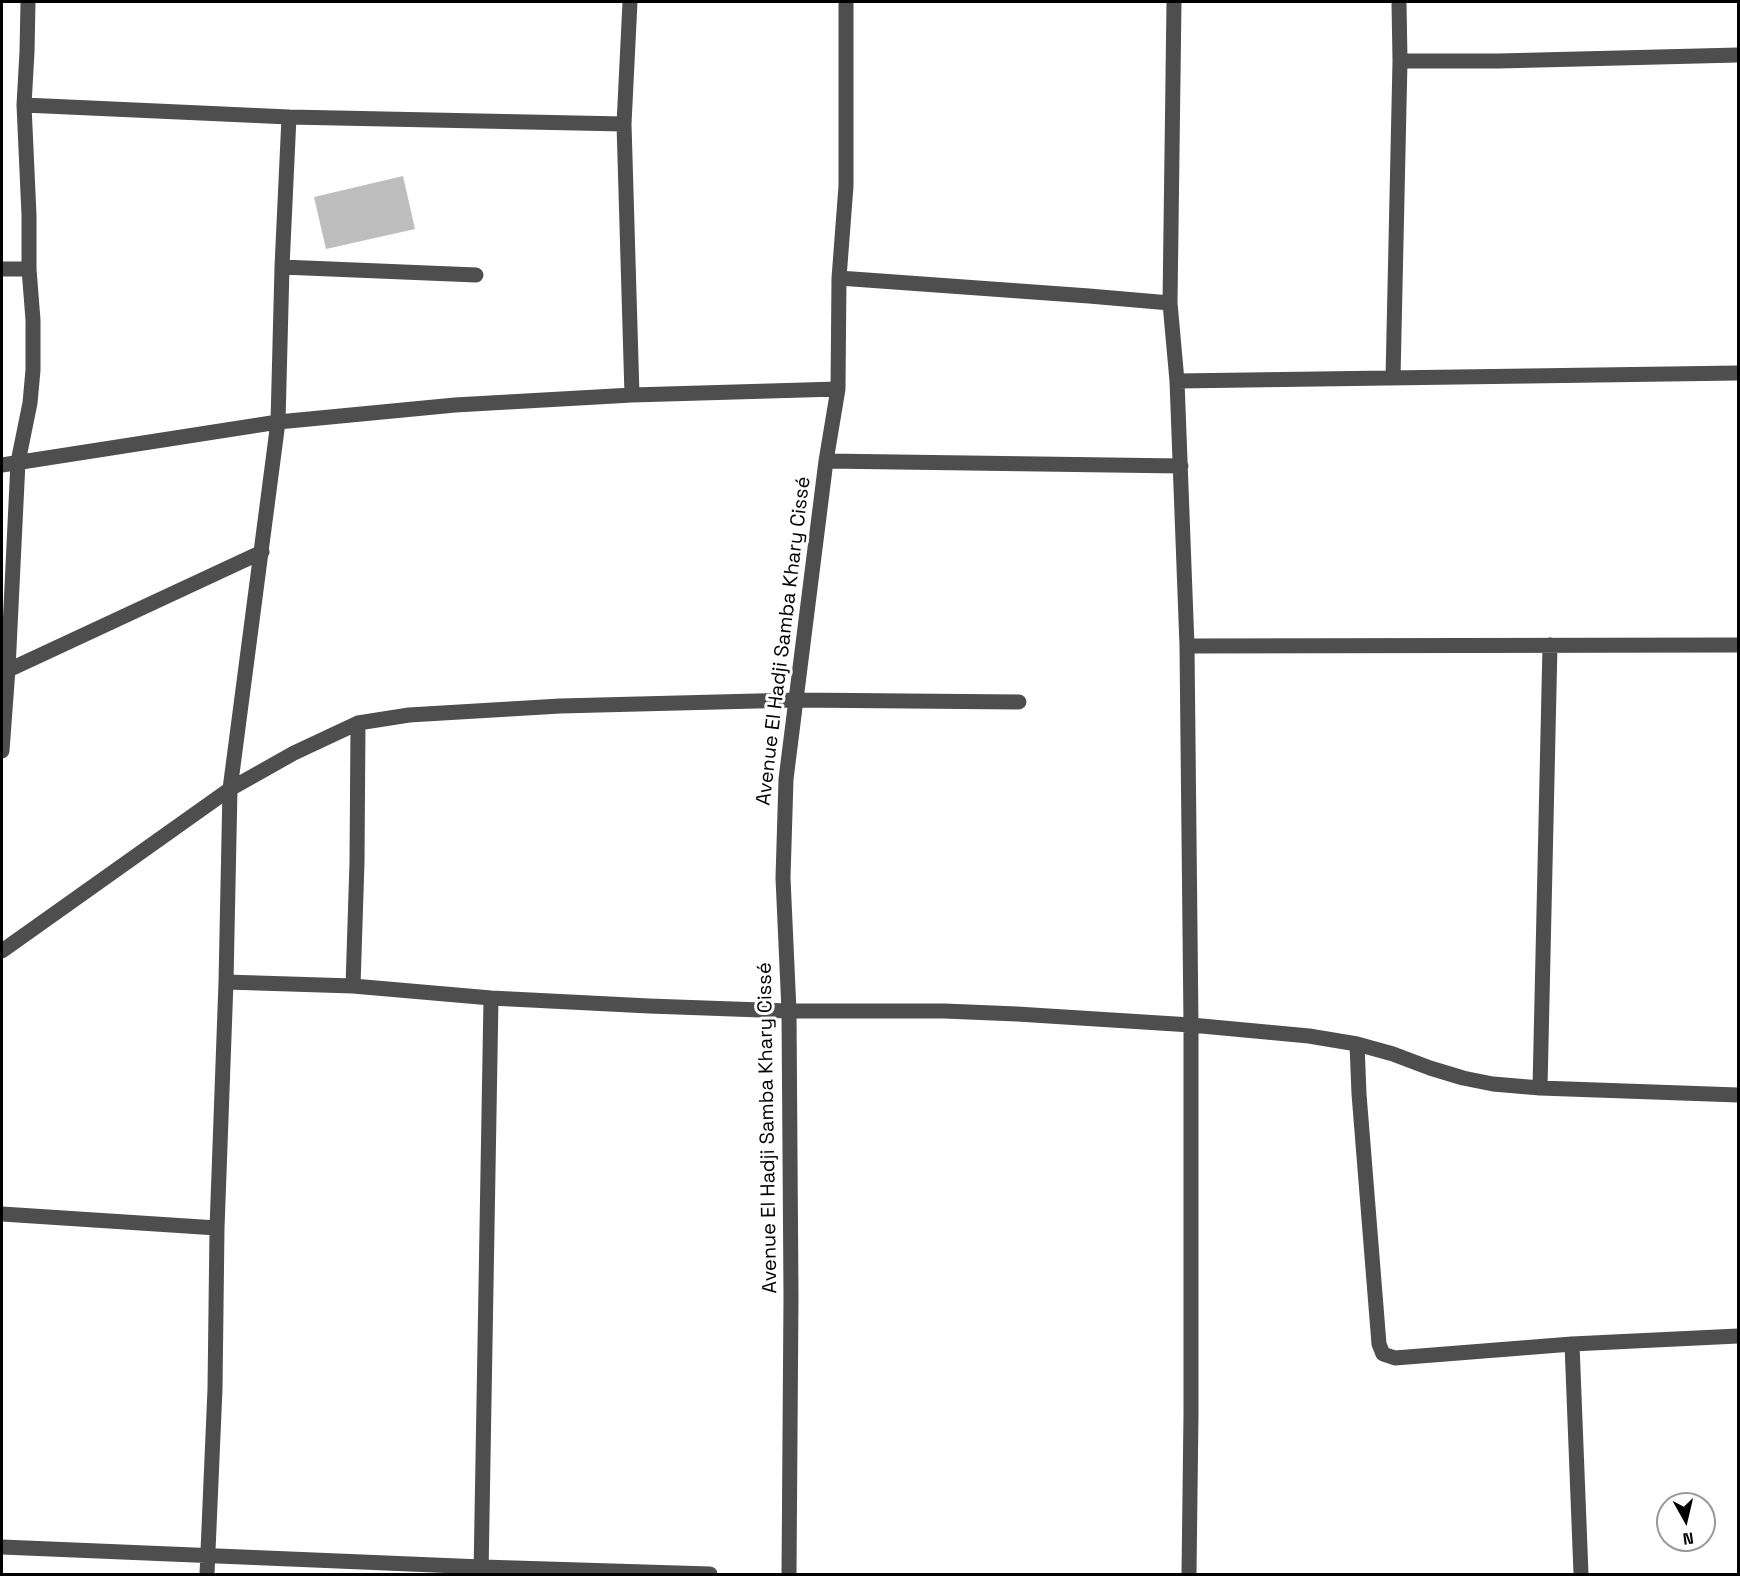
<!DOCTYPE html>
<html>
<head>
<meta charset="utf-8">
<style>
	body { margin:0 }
	#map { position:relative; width:1740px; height:1576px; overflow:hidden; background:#fff; font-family:"Space Grotesk",sans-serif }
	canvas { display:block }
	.frame { position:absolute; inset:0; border:3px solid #000; pointer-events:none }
	.north { position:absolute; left:1656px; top:1492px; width:60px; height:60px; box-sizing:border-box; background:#fff; border:2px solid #999; border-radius:50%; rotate:172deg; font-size:16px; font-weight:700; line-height:24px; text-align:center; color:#000 }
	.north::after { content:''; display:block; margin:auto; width:21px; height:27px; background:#000; clip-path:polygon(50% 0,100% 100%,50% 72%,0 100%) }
</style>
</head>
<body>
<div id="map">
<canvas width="1740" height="1576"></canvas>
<div class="frame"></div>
<div class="north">N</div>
</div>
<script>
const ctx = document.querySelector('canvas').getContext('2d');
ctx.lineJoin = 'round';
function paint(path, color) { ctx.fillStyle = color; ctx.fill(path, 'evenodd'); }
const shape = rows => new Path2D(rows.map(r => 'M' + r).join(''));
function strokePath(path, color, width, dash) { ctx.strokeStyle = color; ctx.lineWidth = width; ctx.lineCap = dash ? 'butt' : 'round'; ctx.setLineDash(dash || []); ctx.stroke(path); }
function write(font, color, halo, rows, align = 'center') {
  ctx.font = font + ' "Space Grotesk",sans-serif'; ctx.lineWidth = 6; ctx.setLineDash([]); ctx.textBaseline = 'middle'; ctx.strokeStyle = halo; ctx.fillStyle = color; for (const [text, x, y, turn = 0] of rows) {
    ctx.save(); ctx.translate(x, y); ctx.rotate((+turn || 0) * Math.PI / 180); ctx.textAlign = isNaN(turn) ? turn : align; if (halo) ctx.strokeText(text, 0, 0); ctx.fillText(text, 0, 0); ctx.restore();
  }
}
paint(shape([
	[403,176,415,229,326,249,314,197]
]), '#bebebe');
strokePath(shape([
	[630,2,624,124,632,395],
	[1174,2,1170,303,1177,381,1187,646,1191,1025,1191,1414,1189,1574],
	[1400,61,1499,61,1738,55],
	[24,105,289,117,624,124],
	[282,267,476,275],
	[2,269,29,269],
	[839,278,1089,296,1170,303],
	[1393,378,1400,61,1399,2],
	[1177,381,1738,373],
	[826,461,1181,466],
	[2,465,278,422,455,405,632,395,838,389],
	[1187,646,1738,645],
	[2,673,262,552],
	[2,751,8,669,18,462,30,403,33,370,33,320,29,269,29,215,24,105,27,52,28,2],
	[2,951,230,789,294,753,358,723,409,715,560,706,796,700,1019,702],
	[226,982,353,986,491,998,649,1006,789,1011,944,1011,1017,1014,1191,1025,1309,1036,1357,1044,1393,1054,1430,1068,1463,1078,1493,1084,1540,1088,1738,1095],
	[353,986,357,862,358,723],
	[1357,1044,1359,1094,1379,1344,1383,1354,1395,1358,1572,1344,1738,1336],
	[1540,1088,1550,645],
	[2,1214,217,1228],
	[1572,1344,1581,1574],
	[2,1547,482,1567,710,1574],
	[207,1574,215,1389,217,1228,226,982,230,789,278,422,282,267,289,117],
	[481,1574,491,998],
	[789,1574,791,1296,789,1011,783,878,786,779,826,461,838,389,839,278,846,186,846,2]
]), '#4e4e4e', 15);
write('20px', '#000', '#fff', [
	["Avenue El Hadji Samba Khary Cissé",784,641,-83],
	["Avenue El Hadji Samba Khary Cissé",768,1128,-91]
]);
</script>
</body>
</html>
